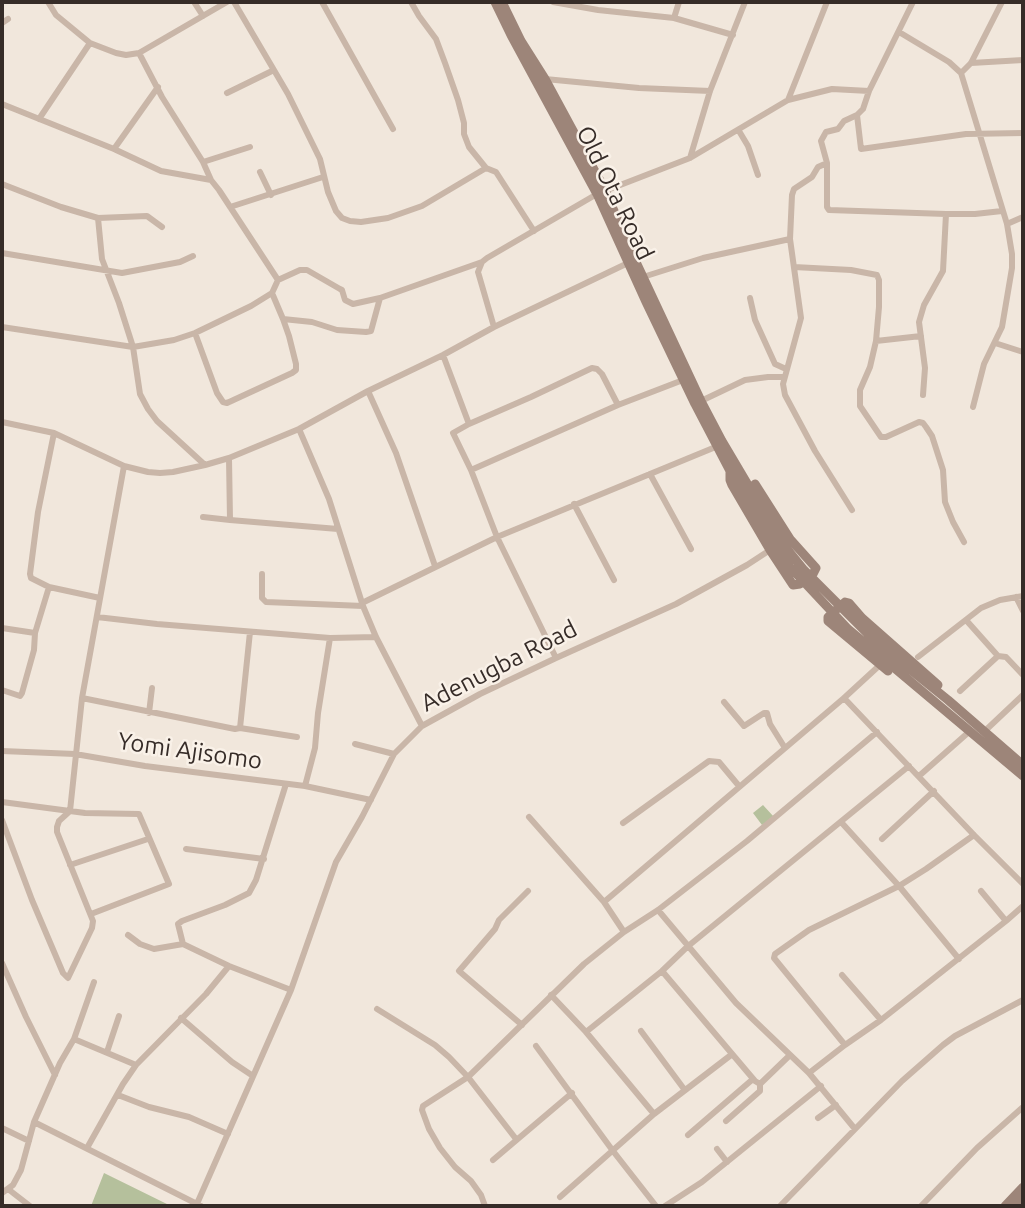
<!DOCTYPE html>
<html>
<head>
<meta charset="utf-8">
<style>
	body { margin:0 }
	#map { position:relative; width:1025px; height:1208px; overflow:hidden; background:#f1e7dc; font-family:Ubuntu,sans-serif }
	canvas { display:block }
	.frame { position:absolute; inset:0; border:4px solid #362c28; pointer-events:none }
</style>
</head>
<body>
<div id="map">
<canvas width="1025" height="1208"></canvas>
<div class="frame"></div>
</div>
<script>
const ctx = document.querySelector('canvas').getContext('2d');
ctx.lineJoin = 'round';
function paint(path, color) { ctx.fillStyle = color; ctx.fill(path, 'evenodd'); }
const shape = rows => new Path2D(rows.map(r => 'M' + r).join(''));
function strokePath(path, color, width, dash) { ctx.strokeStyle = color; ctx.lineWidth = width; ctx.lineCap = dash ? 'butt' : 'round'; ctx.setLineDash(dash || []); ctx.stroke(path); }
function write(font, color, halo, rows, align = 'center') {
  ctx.font = font + ' Ubuntu,sans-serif'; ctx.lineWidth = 5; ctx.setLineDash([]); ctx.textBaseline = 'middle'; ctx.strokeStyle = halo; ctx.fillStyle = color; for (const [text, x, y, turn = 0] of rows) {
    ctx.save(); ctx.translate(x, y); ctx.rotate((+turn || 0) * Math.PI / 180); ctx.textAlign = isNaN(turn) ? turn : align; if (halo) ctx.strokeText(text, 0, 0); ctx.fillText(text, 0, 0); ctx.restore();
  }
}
paint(shape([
	[763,805,774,817,762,825,753,813],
	[104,1173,171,1206,91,1206]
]), '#b5c09c');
strokePath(shape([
	[48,2,56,15,90,43,116,53,126,55,139,53,227,2],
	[194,2,203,16],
	[234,2,288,94,320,159,328,192,336,211,342,218,350,221,361,222,388,218,422,206,486,168],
	[322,2,393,129],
	[411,2,419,16,436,39,445,63,458,100,464,123,464,134,469,147,486,168,496,172,534,231],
	[553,2,598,10,674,18,733,35],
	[913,2,869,91,863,109,857,115,861,149,966,134,1023,133],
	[674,18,679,2],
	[2,23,8,19],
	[899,32,949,62,961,73,1007,224,1012,254,1012,268,1002,327,984,364,973,407],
	[971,63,1023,60],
	[961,73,971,63,1002,2],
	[545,79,639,88,710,91],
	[227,93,274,70],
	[788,100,827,2],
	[2,104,114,149,161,171,211,180],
	[39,119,90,43],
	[739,131,748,146,758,175],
	[114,149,158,87],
	[690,158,710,91,745,2],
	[203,162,250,147],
	[827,163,827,207,829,210,946,214,975,214,1002,211],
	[260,172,271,195],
	[2,184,61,207,98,218,147,216,162,227],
	[230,207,323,177],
	[98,218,102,259,119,303,133,347,140,394,148,409,157,421,205,465],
	[1007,224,1023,217],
	[2,253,122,273,180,262,193,256],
	[794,267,851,270,877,275,879,280,879,307,876,341,870,367,860,390,860,406,881,437,886,437,919,422,923,423,926,427,932,436,943,470,945,502,953,522,964,542],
	[643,277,703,258,790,239],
	[278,280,300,270,307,270,340,289,342,290,345,300,353,304,380,298,482,262],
	[272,293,283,319,312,322,337,330,366,332,371,331,380,298],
	[750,298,755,320,775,364,786,369],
	[2,327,133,347,174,340,195,333,251,306,272,293,278,280,219,190,211,180,203,162,162,97,139,53],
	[494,327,478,272,482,262,487,258,597,194,690,158,788,100,832,89,869,91],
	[195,333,217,393,223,402,227,403,292,373,296,370,296,364,289,336,283,319],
	[876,341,921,336],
	[995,343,1023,352],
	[443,355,469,424],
	[368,391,396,453,435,566],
	[923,395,925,368,919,322,924,305,943,271,946,214],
	[701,401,745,380,768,377,784,377],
	[2,422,54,433,124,466,148,472,160,473,173,472,205,465,229,458,299,429,368,391,443,355,494,327,628,263],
	[299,429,329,499,363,606,376,637,422,726],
	[229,458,230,520,338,529],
	[471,470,618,405,683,380],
	[650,474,691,549],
	[574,504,614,580],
	[852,510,815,451,785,395,783,384,801,318,790,239,792,195,794,189,812,177,818,167,827,163,821,141,826,132,838,129,844,121,857,115],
	[203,517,230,520],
	[262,574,262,598,266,602,363,606],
	[49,587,100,598],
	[1016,597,1023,611],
	[362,603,497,537,718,446],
	[97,617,157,624,330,638,376,637],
	[966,620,998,656,1006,657,1023,675],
	[2,628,35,633],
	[918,657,981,608,1000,600,1023,596],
	[556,658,497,537,471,470,453,433,469,424,531,397,592,368,597,369,602,374,618,405],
	[2,690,20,696,22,693,34,650,35,633,49,587,31,578,30,574,38,512,54,433],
	[960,691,998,656],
	[82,698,235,729,240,728,297,737],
	[844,698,974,835,1023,884],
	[724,702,744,726,764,713,767,713,770,724,785,748],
	[149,713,152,688],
	[240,728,250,632],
	[988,728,1023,695],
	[355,744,394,754],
	[2,751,75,754,145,766,305,786,371,800],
	[919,776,970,731],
	[305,786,315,748,318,713,330,638],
	[2,802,85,813,139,814,169,884,91,914],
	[529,817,604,902,624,932],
	[2,820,32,900,63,973,68,978,92,928,93,921,57,832,57,827,59,821,70,811,82,698,124,466],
	[841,822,899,886,959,959],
	[623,823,709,761,719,762,739,786],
	[882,839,934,791],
	[186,849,264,859],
	[70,865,148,839],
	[981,891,1006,921],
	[604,902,844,698,881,664],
	[658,910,736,1003,809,1073,855,1129],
	[128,935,140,944,154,949,183,944,229,966,291,990],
	[183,944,178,924,182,921,225,905,249,893,256,880,286,784],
	[2,963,26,1017,55,1075],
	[662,971,755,1081,760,1084,789,1056],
	[842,975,881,1020],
	[551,995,586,1032,654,1114],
	[377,1009,435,1045,449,1057,468,1077,516,1139],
	[181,1018,232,1062,253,1076],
	[522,1025,459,971,495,929,499,920,528,891],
	[641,1031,684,1089],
	[586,1032,662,971,687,947,909,766],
	[74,1039,136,1065],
	[845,1045,774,958,775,954,809,930,899,886,926,869,974,835],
	[536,1046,613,1151,656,1206],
	[107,1052,119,1016],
	[809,1073,845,1045,881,1020,1006,921,1023,906],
	[118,1095,149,1107,189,1117,228,1134],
	[818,1118,836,1105],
	[726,1121,760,1091,760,1084],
	[34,1122,201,1206],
	[2,1128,29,1141],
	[688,1135,753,1079],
	[87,1148,123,1084,136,1065,206,994,229,966],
	[717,1149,727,1162],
	[493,1160,572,1093],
	[8,1189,30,1206],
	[2,1193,13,1185,21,1170,34,1122,60,1063,74,1039,94,982],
	[560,1197,654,1114,731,1055],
	[196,1206,291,990,336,862,362,817,394,754,422,726,480,694,556,658,676,604,747,565,770,550],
	[485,1206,481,1195,471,1181,455,1167,440,1148,429,1129,422,1110,423,1106,468,1077,584,964,624,932,658,910,747,841,877,732],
	[665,1206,702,1182,821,1086],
	[780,1206,902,1081,943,1045,955,1036,1023,1000],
	[921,1206,977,1148,1023,1107]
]), '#c9b6a8', 6);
strokePath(shape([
	[495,2,511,35,597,194,646,302,695,404,730,471,763,526,790,567,848,629,1023,776],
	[502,2,521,41,545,79,605,190,635,260,701,401,722,441,783,544,804,570,875,641,948,700,1023,765],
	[730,472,730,480,732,485,770,550,793,585,800,584,813,574,816,568,790,539,755,484],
	[888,671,828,621,828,617,845,602,849,603,862,618,938,685],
	[1005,1206,1023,1187],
	[1015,1206,1023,1196]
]), '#9d8579', 9);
write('24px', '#362c28', '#f9f1e8', [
	["Old Ota Road",615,193,64],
	["Adenugba Road",499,666,-27],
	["Yomi Ajisomo",190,751,8]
]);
</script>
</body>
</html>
